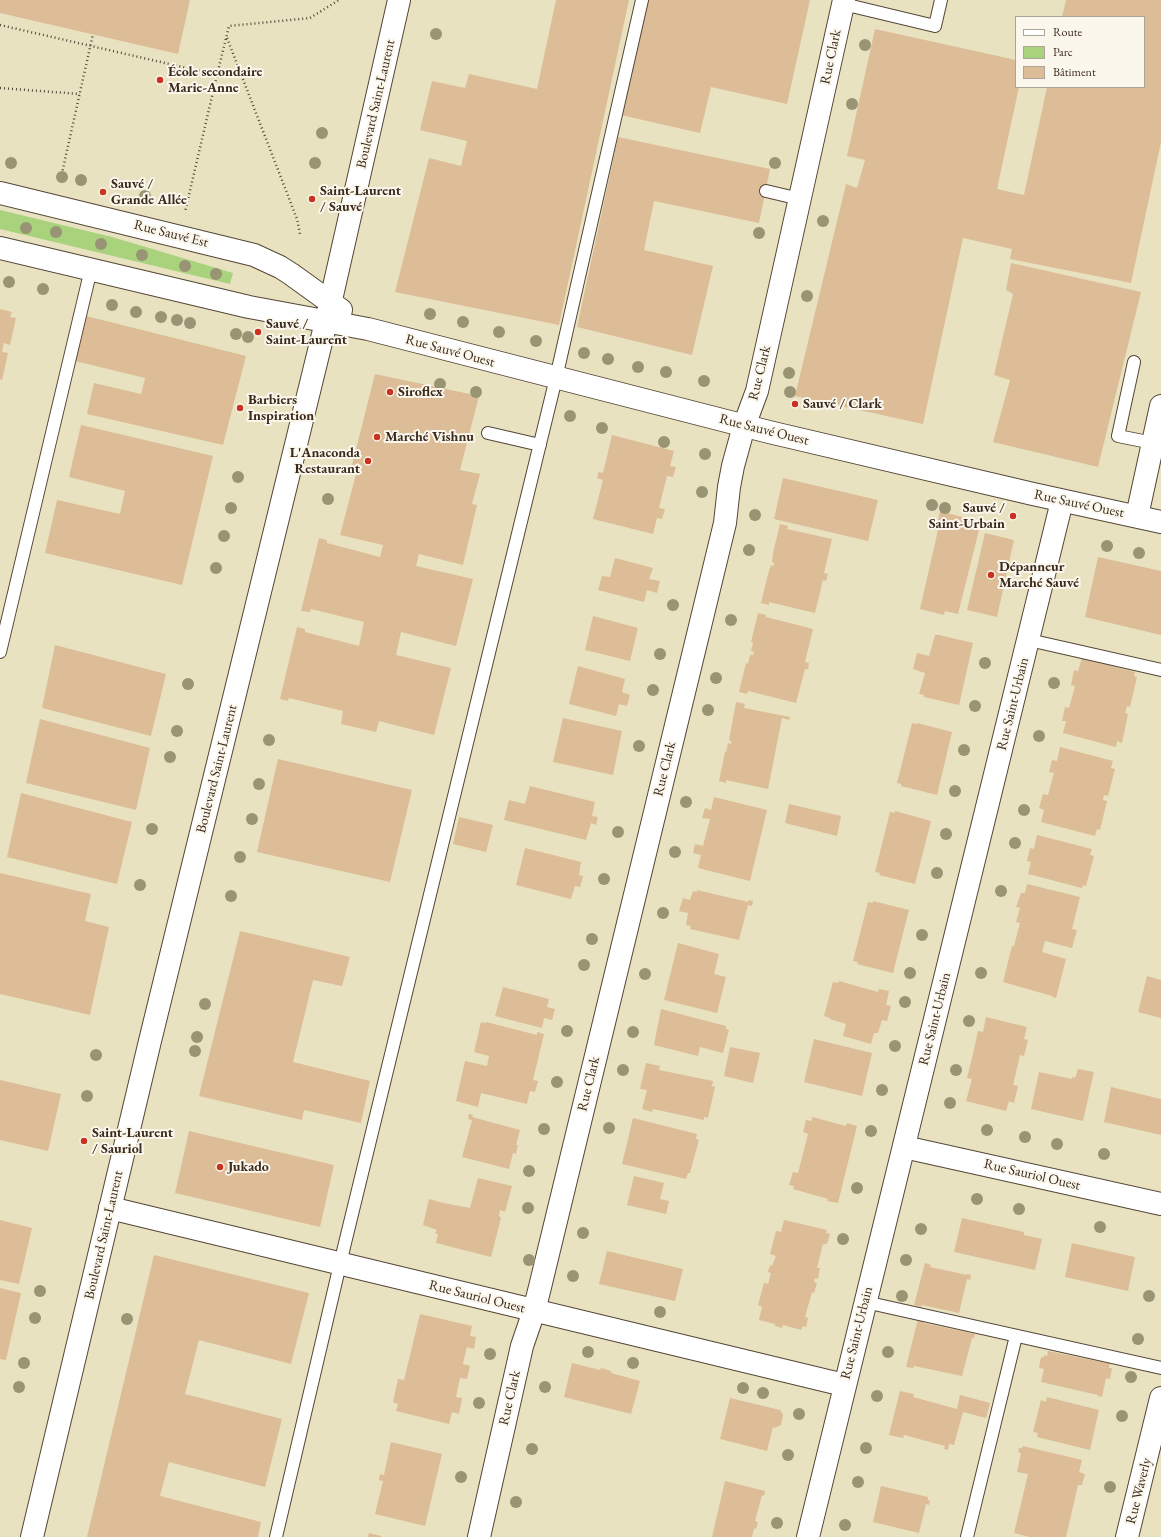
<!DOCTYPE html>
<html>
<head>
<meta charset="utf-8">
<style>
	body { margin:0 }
	#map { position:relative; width:1161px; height:1537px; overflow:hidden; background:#e8e2c0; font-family:"EB Garamond",serif }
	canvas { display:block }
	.legend { position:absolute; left:1015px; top:16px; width:130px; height:72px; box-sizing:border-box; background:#fbf7ec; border:1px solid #aea59a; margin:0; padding:5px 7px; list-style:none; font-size:12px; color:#3b2a1e }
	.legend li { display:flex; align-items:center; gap:8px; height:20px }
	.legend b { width:20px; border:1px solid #aea59a }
</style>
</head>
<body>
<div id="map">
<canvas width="1161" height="1537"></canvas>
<ul class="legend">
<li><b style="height:5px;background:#fff"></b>Route</li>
<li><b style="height:11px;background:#a9d27d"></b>Parc</li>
<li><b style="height:11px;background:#dcbd97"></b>Bâtiment</li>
</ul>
</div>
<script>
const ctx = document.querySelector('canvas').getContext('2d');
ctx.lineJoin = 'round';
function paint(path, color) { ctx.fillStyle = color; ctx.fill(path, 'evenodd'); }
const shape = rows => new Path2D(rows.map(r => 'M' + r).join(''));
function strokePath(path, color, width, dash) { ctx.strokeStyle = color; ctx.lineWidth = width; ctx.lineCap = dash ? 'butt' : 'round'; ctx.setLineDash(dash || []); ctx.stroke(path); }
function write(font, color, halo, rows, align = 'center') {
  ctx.font = font + ' "EB Garamond",serif'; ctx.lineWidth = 4; ctx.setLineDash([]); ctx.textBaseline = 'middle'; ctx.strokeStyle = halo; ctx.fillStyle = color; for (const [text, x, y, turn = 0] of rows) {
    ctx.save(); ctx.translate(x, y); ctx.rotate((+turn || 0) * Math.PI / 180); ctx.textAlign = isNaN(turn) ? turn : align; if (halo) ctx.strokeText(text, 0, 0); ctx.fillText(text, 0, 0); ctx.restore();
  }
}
paint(shape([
	[0,210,112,237,233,273,230,284,0,229]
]), '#a9d27d');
paint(shape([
	[0,0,190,0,178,54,0,13],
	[556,0,629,0,559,325,395,292,429,158,461,166,467,141,420,130,432,81,465,88,469,74,537,89],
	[647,0,810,0,787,104,711,87,700,133,621,115],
	[1066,0,1161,0,1161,142,1131,283,1010,259,1012,249,963,238,923,424,795,396,846,184,857,188,865,160,847,156,875,29,1016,60,1016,87,1019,87,997,189,1024,195,1047,87,1144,87,1144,17,1062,17],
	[618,137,770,169,759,223,654,201,644,250,713,266,692,355,577,327],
	[1011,263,1141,292,1098,467,993,442,1010,380,994,375,1013,294,1006,290],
	[0,309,12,312,10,317,16,318,10,345,4,343,3,347,2,352,8,353,2,380,0,379],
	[86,316,246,356,223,445,87,414,94,383,141,394,145,378,75,361],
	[375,374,479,396,460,470,480,474,472,504,477,505,463,565,419,554,416,566,473,579,456,646,401,632,396,655,451,668,434,735,379,721,376,732,341,724,343,711,289,698,288,701,280,699,297,627,305,629,305,632,359,646,364,622,311,609,310,612,301,611,319,538,327,540,327,543,380,557,383,545,340,535,356,474,350,473],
	[81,425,213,456,182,585,45,553,57,500,120,514,125,491,69,477],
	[612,435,674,451,670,466,676,467,673,477,667,476,659,508,665,509,662,519,657,518,653,534,593,519,603,480,597,478,598,475,598,472,603,473],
	[783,478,878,500,868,541,774,519],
	[940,511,981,522,958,614,945,611,944,615,920,609,938,530,936,529],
	[780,524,788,526,787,529,832,539,824,573,828,574,826,581,823,580,815,613,769,602,769,605,761,603,768,574,771,565,774,566,774,563,772,562,773,553],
	[985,533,1014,540,997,617,967,610],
	[1098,557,1161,571,1161,635,1085,617],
	[615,558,653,568,649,579,660,581,657,593,647,590,644,602,598,590,602,576,610,577],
	[758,613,766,615,766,617,813,629,805,662,809,663,808,669,805,669,796,703,748,691,747,694,739,692,746,663,748,664,750,655,753,655,754,652,751,651,753,642,751,642],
	[593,616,638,628,630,661,585,650],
	[935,635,939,635,973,643,959,705,924,697,924,695,919,694,925,673,913,669,917,653,929,656],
	[55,645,166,674,151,736,42,708],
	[1082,658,1135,672,1134,676,1137,677,1130,707,1127,706,1125,713,1128,714,1122,743,1117,741,1116,747,1063,733,1066,721,1062,721,1065,707,1069,708,1075,686,1071,685,1074,670,1078,671],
	[578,666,625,679,622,692,630,695,627,706,619,704,616,716,569,704],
	[736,702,745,704,744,708,790,717,789,720,782,718,768,789,726,780,726,783,719,781,725,752,726,752,728,743,731,744,731,741,729,740],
	[563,718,622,731,613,775,553,762],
	[40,719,150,748,136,810,26,783],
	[912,723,917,724,917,723,952,732,937,795,901,786,901,784,897,783],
	[1060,747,1113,761,1111,768,1115,769,1108,796,1104,795,1103,800,1107,801,1100,830,1097,829,1095,836,1041,822,1044,810,1039,808,1043,794,1048,795,1054,773,1049,772,1052,760,1057,761],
	[278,759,412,790,390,882,257,852],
	[530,786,595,802,592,816,598,817,596,825,591,823,586,840,504,820,509,800,525,804],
	[21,793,132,822,117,884,7,857],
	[714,797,767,810,750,881,698,868,701,855,693,853,695,844,703,846,710,819,702,818,705,808,711,810],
	[789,804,841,816,837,836,785,823],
	[895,811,931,821,915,884,879,875,880,873,875,872,890,812,895,813],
	[459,817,493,825,486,852,453,844],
	[1037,835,1092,849,1090,855,1094,856,1086,886,1083,885,1082,888,1028,874,1031,862,1027,861,1030,848,1034,849],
	[525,848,581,862,579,875,583,876,580,887,575,886,571,899,516,885],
	[0,873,91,894,85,921,109,927,90,1015,0,994],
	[1027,884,1080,897,1072,929,1077,930,1072,948,1045,941,1042,952,1066,959,1056,998,1052,997,1052,996,1003,982,1012,946,1014,946,1020,923,1016,922,1020,908,1016,907,1021,893,1025,893],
	[697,890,748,902,749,900,753,901,752,906,748,905,739,940,690,929,691,926,686,925,688,913,679,911,683,898,690,900,693,891,697,892],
	[873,901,909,910,893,973,857,964,858,962,853,961,868,902,873,903],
	[240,931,350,957,342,986,313,980,293,1062,370,1081,361,1123,304,1110,302,1120,199,1096],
	[678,943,719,954,714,974,726,977,717,1013,664,1000],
	[1147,976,1161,980,1161,1018,1138,1012],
	[839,981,878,992,879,989,889,991,886,1005,891,1006,887,1021,882,1020,878,1033,874,1033,871,1044,843,1036,846,1024,830,1019,830,1018,824,1016,833,982,838,983],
	[503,987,549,999,547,1007,555,1009,552,1020,544,1018,542,1028,495,1016],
	[661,1009,726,1026,726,1029,729,1030,723,1053,700,1047,698,1056,654,1045],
	[986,1017,1027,1027,1024,1039,1028,1040,1024,1056,1020,1055,1013,1085,1018,1086,1014,1103,1009,1101,1006,1111,966,1101,972,1079,967,1078,973,1054,978,1031,983,1032],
	[481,1022,486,1023,486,1022,537,1035,537,1032,544,1034,533,1080,538,1081,535,1092,530,1091,527,1104,481,1093,478,1107,456,1101,465,1061,487,1066,489,1056,474,1052],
	[814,1039,872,1053,862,1096,804,1082],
	[730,1047,760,1053,753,1083,724,1076],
	[646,1063,660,1066,659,1070,713,1081,712,1086,715,1087,708,1118,704,1117,704,1120,653,1109,652,1112,642,1109,647,1090,640,1089],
	[1078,1069,1094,1072,1083,1121,1031,1109,1039,1072,1072,1079,1072,1077,1075,1078],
	[0,1080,61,1094,48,1151,0,1140],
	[1111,1087,1161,1099,1161,1135,1104,1122],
	[469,1114,473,1115,472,1117,520,1130,516,1145,518,1145,516,1154,513,1153,509,1169,462,1157,472,1120,468,1119],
	[812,1117,846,1126,847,1123,857,1126,838,1203,827,1201,828,1199,793,1189,794,1186,789,1185,793,1172,798,1173,808,1134,803,1132,806,1120,812,1121],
	[633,1118,697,1134,696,1139,699,1140,690,1173,688,1173,686,1179,622,1164],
	[189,1131,334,1165,320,1227,175,1193],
	[634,1176,664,1183,660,1199,669,1201,666,1214,627,1205],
	[478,1178,512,1186,505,1212,500,1210,499,1216,501,1218,491,1257,436,1243,438,1234,435,1233,437,1230,423,1225,429,1199,443,1203,470,1208],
	[962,1218,1024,1232,1024,1235,1042,1239,1035,1270,954,1252],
	[0,1220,32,1228,19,1284,0,1280],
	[784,1220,827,1230,826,1233,830,1234,827,1244,823,1244,817,1268,820,1268,818,1279,815,1278,814,1282,817,1283,814,1293,812,1292,805,1317,808,1318,806,1327,803,1326,801,1330,783,1325,782,1328,775,1326,775,1324,759,1320,762,1307,758,1305,764,1283,768,1284,771,1273,768,1272,770,1265,772,1266,776,1256,770,1254,776,1231,781,1232],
	[1072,1243,1135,1257,1128,1291,1065,1277],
	[607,1251,683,1269,675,1301,599,1284],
	[154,1255,309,1293,291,1364,199,1340,185,1394,282,1419,265,1487,169,1462,160,1496,261,1522,258,1537,87,1537],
	[925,1263,931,1265,930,1267,967,1275,967,1274,971,1275,970,1280,967,1279,959,1313,922,1305,921,1307,914,1305],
	[0,1288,21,1293,6,1360,0,1359],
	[420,1314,472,1326,470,1336,476,1337,474,1349,467,1347,465,1355,463,1364,470,1366,467,1379,460,1378,456,1397,462,1398,459,1414,452,1412,449,1424,396,1411,398,1404,393,1402,398,1379,404,1380],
	[918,1319,924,1321,924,1323,975,1334,974,1338,972,1338,962,1376,914,1366,913,1368,906,1367],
	[1048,1351,1106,1363,1106,1362,1110,1363,1109,1368,1112,1368,1110,1379,1106,1378,1102,1397,1098,1396,1098,1395,1041,1382,1044,1369,1039,1368,1041,1357,1043,1358,1044,1355,1047,1356],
	[572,1363,600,1370,601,1368,611,1371,611,1373,640,1381,631,1414,564,1397],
	[900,1391,914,1394,913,1397,957,1409,960,1395,990,1403,986,1418,963,1412,954,1445,949,1444,948,1450,944,1449,945,1446,904,1435,903,1438,889,1435],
	[1047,1397,1099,1410,1090,1450,1037,1437,1038,1433,1033,1432,1041,1400,1046,1402],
	[730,1398,780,1410,783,1415,781,1425,775,1428,773,1427,767,1451,720,1439],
	[391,1442,442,1454,425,1526,375,1514,383,1481,379,1480,380,1474,384,1475],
	[1023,1446,1082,1460,1079,1472,1085,1474,1082,1485,1078,1485,1066,1537,1029,1537,1014,1533,1028,1474,1017,1472,1021,1453,1018,1452,1019,1448,1022,1448],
	[725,1481,765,1491,764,1496,762,1495,755,1521,758,1522,756,1529,754,1528,752,1537,712,1537],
	[881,1486,928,1497,928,1500,930,1501,929,1505,926,1504,919,1533,873,1522],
	[369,1533,381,1536,381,1537,368,1537]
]), '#dcbd97');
const lane = shape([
	[843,4,935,26,941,0],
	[766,191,800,199],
	[1134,362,1118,436,1153,443],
	[488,433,540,445],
	[1029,640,1161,670],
	[0,652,91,269],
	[865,1302,1161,1368],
	[276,1537,345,1243,556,378,642,0],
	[967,1537,1016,1336]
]);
const street = shape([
	[1137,516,1161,406],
	[904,1147,1161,1204],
	[110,1208,844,1385],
	[479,1537,522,1346,534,1311,540,1287,725,523,729,487,733,466,744,426,757,391,844,0],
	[808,1537,1062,501],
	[1127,1537,1161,1398]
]);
const secondary = shape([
	[0,193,254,255,280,267,291,274,341,310],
	[0,248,249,307,368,329,769,432,1033,494,1161,522],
	[32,1537,150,1041,326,322,399,0]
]);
strokePath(lane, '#554636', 14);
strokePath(street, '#554636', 24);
strokePath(secondary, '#554636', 24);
strokePath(shape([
	[0,25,217,75,185,212],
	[227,38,297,219,300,234],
	[217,75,229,26,310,18,339,0],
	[0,88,80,94],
	[60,182,93,34]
]), '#554636', 2.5, [1, 3]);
strokePath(lane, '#fff', 12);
strokePath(street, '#fff', 22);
strokePath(secondary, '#fff', 22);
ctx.fillStyle = '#989474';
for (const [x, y] of [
	[436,34],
	[865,45],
	[852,104],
	[322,133],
	[11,163],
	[315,163],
	[775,163],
	[62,177],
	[81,180],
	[145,196],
	[823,221],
	[26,228],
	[56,232],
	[759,233],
	[101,244],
	[142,255],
	[185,266],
	[216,274],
	[9,282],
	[43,289],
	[807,296],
	[112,305],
	[136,312],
	[430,314],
	[161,317],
	[177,320],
	[463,322],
	[190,323],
	[499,332],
	[236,334],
	[248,337],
	[536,341],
	[584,353],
	[608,359],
	[638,367],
	[666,372],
	[789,373],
	[704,381],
	[440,384],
	[476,392],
	[790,392],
	[570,416],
	[602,428],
	[664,442],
	[705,454],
	[238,477],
	[702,492],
	[328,499],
	[932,505],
	[231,508],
	[945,508],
	[755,515],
	[224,536],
	[1107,546],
	[749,550],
	[1139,553],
	[216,568],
	[673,605],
	[731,620],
	[660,654],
	[985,663],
	[716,678],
	[1054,683],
	[188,684],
	[653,690],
	[975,706],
	[708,710],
	[177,731],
	[1039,736],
	[269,740],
	[639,746],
	[964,750],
	[170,757],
	[259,784],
	[955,791],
	[686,802],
	[1024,810],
	[252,819],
	[152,829],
	[618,832],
	[946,834],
	[1015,843],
	[675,852],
	[240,857],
	[937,873],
	[604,879],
	[140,885],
	[1001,891],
	[231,896],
	[663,913],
	[922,935],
	[592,939],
	[584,965],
	[910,973],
	[981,973],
	[645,974],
	[905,1002],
	[205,1004],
	[969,1021],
	[567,1031],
	[633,1032],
	[197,1037],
	[895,1046],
	[195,1051],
	[96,1055],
	[623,1070],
	[956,1070],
	[557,1082],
	[882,1090],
	[87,1096],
	[950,1103],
	[609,1128],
	[544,1129],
	[987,1130],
	[871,1131],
	[1025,1137],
	[1057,1144],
	[1104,1154],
	[529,1171],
	[857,1188],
	[977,1199],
	[528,1208],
	[1019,1209],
	[1100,1227],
	[921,1229],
	[583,1233],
	[843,1239],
	[529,1260],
	[906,1260],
	[573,1276],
	[40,1291],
	[902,1296],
	[1149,1296],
	[660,1312],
	[35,1318],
	[127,1319],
	[1138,1339],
	[588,1352],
	[888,1352],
	[490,1354],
	[24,1363],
	[633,1363],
	[1131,1377],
	[19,1387],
	[545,1387],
	[743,1388],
	[763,1393],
	[877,1396],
	[479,1403],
	[799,1414],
	[1122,1416],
	[866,1448],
	[532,1449],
	[788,1455],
	[461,1477],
	[858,1482],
	[1110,1487],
	[516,1502],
	[777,1523],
	[845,1525]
]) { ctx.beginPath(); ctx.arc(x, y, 6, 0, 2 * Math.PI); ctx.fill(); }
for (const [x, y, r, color] of [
	[160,80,4,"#c8321e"],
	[103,192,4,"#c8321e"],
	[312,199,4,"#c8321e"],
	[258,332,4,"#c8321e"],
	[390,392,4,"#c8321e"],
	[795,404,4,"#c8321e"],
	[240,408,4,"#c8321e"],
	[377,437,4,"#c8321e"],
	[368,461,4,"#c8321e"],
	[1013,516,4,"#c8321e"],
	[991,575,4,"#c8321e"],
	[84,1141,4,"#c8321e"],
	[220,1167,4,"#c8321e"]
]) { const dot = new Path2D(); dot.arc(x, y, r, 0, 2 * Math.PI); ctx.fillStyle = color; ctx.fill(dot); strokePath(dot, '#fbf7ec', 1.5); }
write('14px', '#3b2a1e', '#fbf7ec', [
	["Rue Clark",831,57,-78],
	["Boulevard Saint-Laurent",376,104,-77],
	["Rue Sauvé Est",171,234,14],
	["Rue Sauvé Ouest",450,351,15],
	["Rue Clark",760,373,-76],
	["Rue Sauvé Ouest",764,430,14],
	["Rue Sauvé Ouest",1079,504,12],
	["Rue Saint-Urbain",1013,704,-76],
	["Boulevard Saint-Laurent",217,769,-76],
	["Rue Clark",665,769,-76],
	["Rue Saint-Urbain",935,1019,-76],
	["Rue Clark",589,1084,-76],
	["Rue Sauriol Ouest",1032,1175,13],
	["Boulevard Saint-Laurent",104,1235,-77],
	["Rue Sauriol Ouest",477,1297,14],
	["Rue Saint-Urbain",857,1333,-76],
	["Rue Clark",510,1398,-77],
	["Rue Waverly",1139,1491,-76]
]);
write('bold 14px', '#3b2a1e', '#fbf7ec', [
	["École secondaire",168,72],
	["Marie-Anne",168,88],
	["Sauvé /",111,184],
	["Grande Allée",111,200],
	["Saint-Laurent",320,191],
	["/ Sauvé",320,207],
	["Sauvé /",266,324],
	["Saint-Laurent",266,340],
	["Siroflex",398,392],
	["Barbiers",248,400],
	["Inspiration",248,416],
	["Sauvé / Clark",803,404],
	["Marché Vishnu",385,437],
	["L'Anaconda",360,453,"right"],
	["Restaurant",360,469,"right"],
	["Sauvé /",1005,508,"right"],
	["Saint-Urbain",1005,524,"right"],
	["Dépanneur",999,567],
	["Marché Sauvé",999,583],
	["Saint-Laurent",92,1133],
	["/ Sauriol",92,1149],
	["Jukado",228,1167]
], 'left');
</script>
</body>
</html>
